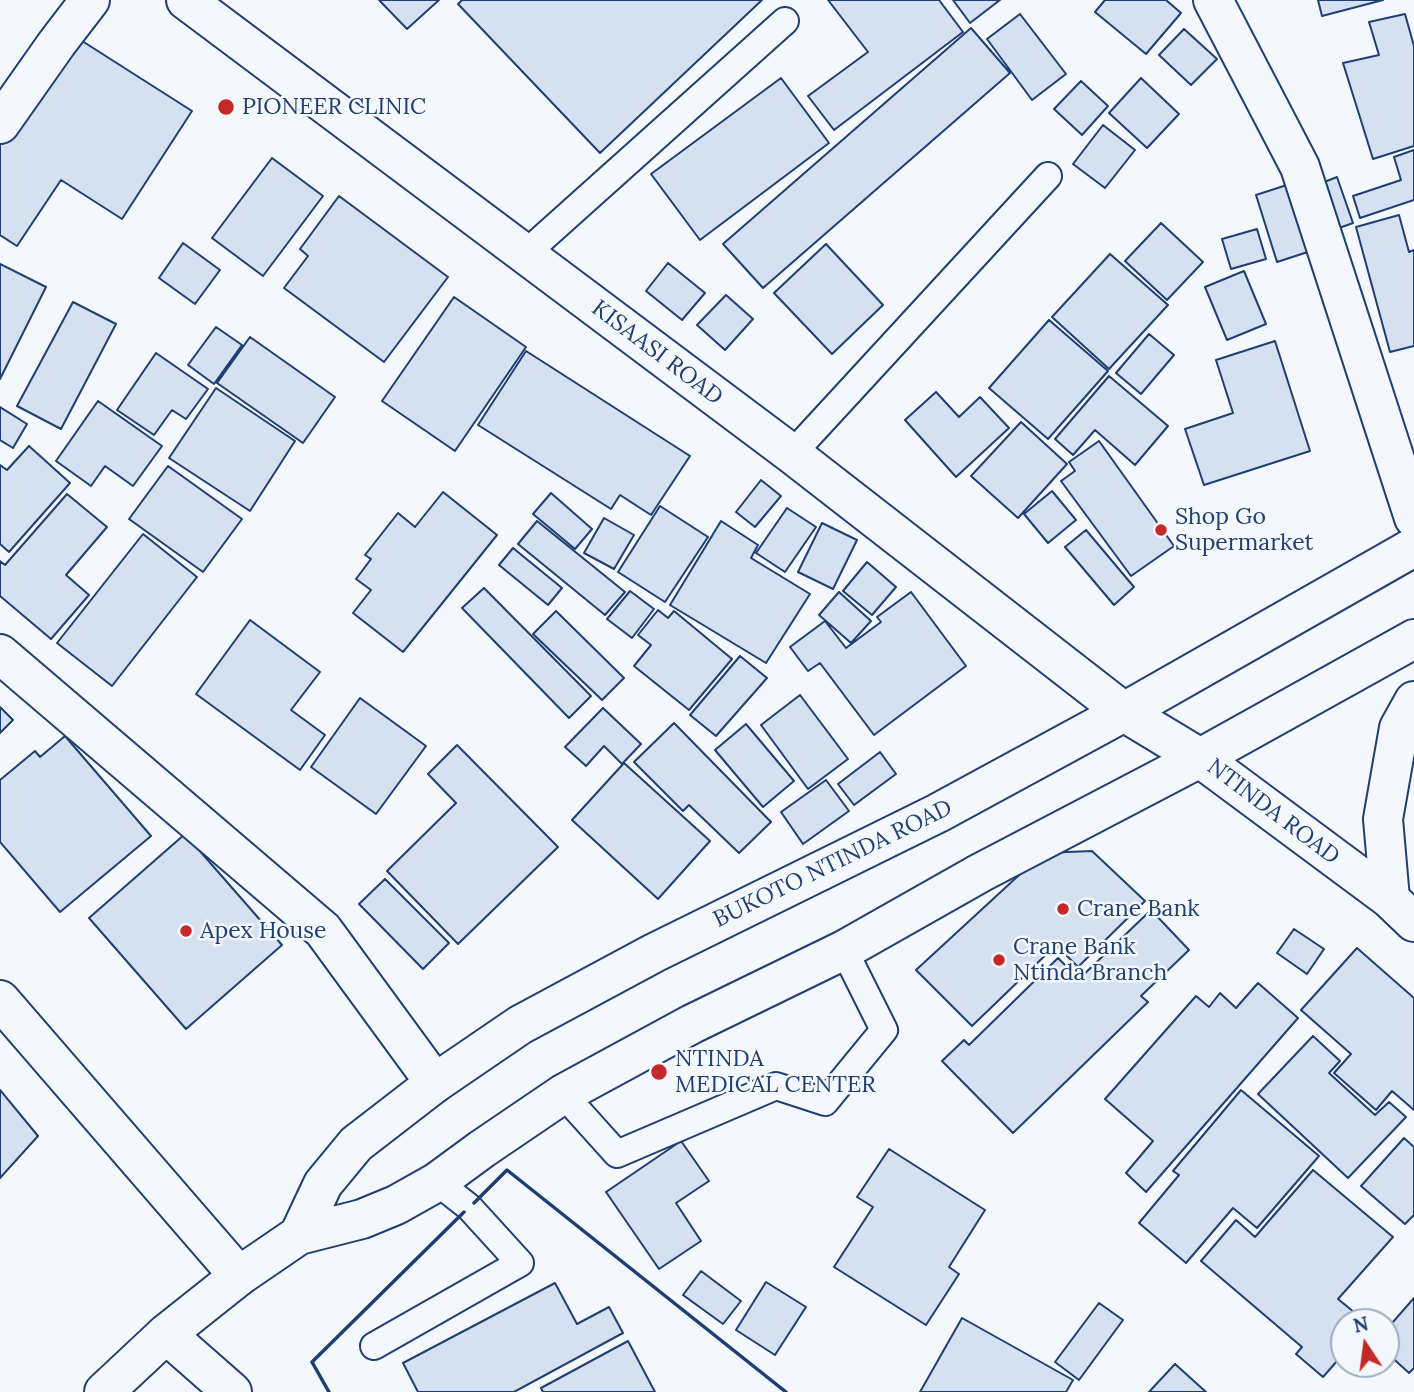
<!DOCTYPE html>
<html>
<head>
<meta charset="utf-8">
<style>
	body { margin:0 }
	#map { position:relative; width:1414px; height:1392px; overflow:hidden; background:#f4f7fb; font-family:Lora,serif }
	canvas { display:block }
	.north { position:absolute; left:1330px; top:1308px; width:70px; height:70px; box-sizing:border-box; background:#f4f7fb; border:2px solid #9eadc5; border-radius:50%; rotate:347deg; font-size:19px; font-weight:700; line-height:28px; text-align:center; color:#1d3f73 }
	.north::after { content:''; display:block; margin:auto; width:24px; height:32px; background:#c62828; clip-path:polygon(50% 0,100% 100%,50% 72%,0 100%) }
</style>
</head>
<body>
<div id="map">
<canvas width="1414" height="1392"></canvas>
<div class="north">N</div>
</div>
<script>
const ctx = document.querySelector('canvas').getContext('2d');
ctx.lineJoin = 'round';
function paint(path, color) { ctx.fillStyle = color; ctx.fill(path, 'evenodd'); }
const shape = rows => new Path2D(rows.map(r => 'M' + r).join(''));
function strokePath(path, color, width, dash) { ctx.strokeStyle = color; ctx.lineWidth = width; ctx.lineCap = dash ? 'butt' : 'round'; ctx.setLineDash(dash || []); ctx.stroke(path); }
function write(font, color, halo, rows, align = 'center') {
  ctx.font = font + ' Lora,serif'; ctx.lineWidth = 5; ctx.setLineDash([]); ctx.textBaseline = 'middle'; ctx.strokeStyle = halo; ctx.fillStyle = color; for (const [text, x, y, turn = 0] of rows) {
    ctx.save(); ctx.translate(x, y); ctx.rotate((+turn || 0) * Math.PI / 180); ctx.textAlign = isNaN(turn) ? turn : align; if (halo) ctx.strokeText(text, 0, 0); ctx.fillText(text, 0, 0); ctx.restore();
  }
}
const building = shape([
	[379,0,439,0,407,29,379,0],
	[462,0,762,0,600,153,458,4,462,0],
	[828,0,939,0,963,32,834,130,808,96,868,52,828,0],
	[953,0,1000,0,970,23,953,0],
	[1105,0,1166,0,1181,13,1146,54,1095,12,1105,0],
	[1318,0,1383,0,1322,16,1318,0],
	[1020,14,1066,74,1032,100,987,39,1020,14],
	[1405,14,1414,46,1414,146,1373,159,1343,63,1379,55,1369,22,1405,14],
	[971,28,1010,73,763,288,723,244,971,28],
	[1184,29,1217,59,1191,85,1159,55,1184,29],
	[68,32,192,111,122,219,61,180,17,246,0,235,0,137,68,32],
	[781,78,829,143,700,240,651,174,781,78],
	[1141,78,1179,114,1147,148,1109,113,1141,78],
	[1081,81,1108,106,1082,135,1054,109,1081,81],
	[1103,125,1135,150,1105,188,1073,164,1103,125],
	[1414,150,1414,200,1360,218,1353,196,1401,180,1394,157,1414,150],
	[272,158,323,196,263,276,212,238,272,158],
	[1337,177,1353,223,1331,231,1314,186,1337,177],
	[1293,183,1314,250,1277,262,1256,195,1293,183],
	[339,196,448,277,384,362,284,288,308,256,300,249,339,196],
	[1399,215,1409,252,1414,250,1414,346,1390,352,1356,227,1399,215],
	[1161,223,1203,262,1167,300,1125,261,1161,223],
	[1257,229,1266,259,1231,269,1222,239,1257,229],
	[183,243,220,270,195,304,159,278,183,243],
	[826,244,883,305,832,354,774,293,826,244],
	[1110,254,1168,305,1109,369,1052,317,1110,254],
	[668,263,705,293,682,320,646,291,668,263],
	[0,264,46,287,0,379,0,264],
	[1244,271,1266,324,1227,340,1205,287,1244,271],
	[726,295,753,319,725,350,697,325,726,295],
	[454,297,526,347,455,451,382,401,454,297],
	[73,302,116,324,61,429,17,406,73,302],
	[1049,320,1108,371,1048,439,989,388,1049,320],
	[216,327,242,345,214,384,188,365,216,327],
	[1149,334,1174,355,1141,394,1116,373,1149,334],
	[250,337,335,397,303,443,217,383,250,337],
	[1275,341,1310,451,1204,485,1185,429,1233,413,1216,360,1275,341],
	[526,351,690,456,651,515,620,495,611,509,478,425,526,351],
	[156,353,208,389,186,419,172,410,154,435,117,410,156,353],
	[1109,376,1168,426,1135,465,1095,430,1073,455,1055,439,1109,376],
	[216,388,295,441,250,511,169,458,216,388],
	[936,392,959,417,980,397,1009,428,956,477,905,420,936,392],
	[98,401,162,446,133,486,105,466,91,486,56,461,98,401],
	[0,407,27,424,13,448,0,440,0,407],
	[1021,422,1067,464,1018,518,971,476,1021,422],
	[1099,441,1174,546,1131,576,1061,481,1075,471,1069,462,1099,441],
	[29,446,70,483,9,552,0,544,0,465,7,470,29,446],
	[168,466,242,519,203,572,129,519,168,466],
	[761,480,781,496,755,527,736,512,761,480],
	[1052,491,1076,520,1048,543,1024,514,1052,491],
	[443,492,497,535,403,652,353,613,371,590,356,579,371,559,365,555,398,513,415,527,443,492],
	[551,493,592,529,575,549,533,514,551,493],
	[67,494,107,527,66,575,89,595,51,639,0,596,0,561,5,565,67,494],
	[660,506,708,537,665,602,618,572,660,506],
	[787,508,816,527,785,572,756,553,787,508],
	[604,518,634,535,614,569,584,553,604,518],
	[537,521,625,592,605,615,518,544,537,521],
	[721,521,758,545,751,558,810,594,766,663,670,605,721,521],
	[822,523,857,540,833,589,798,572,822,523],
	[1086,530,1134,587,1114,605,1065,547,1086,530],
	[143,534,197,577,112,686,57,643,143,534],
	[513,548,562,588,548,605,499,565,513,548],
	[867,562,896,587,872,615,843,591,867,562],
	[484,588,591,696,569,718,462,608,484,588],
	[630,591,654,609,632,638,607,619,630,591],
	[839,592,871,621,851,643,819,615,839,592],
	[911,592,966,666,874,735,820,663,808,671,790,647,825,621,846,648,881,622,877,617,911,592],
	[658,610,668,618,674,611,732,659,689,710,634,666,651,645,638,635,658,610],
	[556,611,624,678,602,700,533,634,556,611],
	[250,620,320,672,291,710,325,735,300,770,196,694,250,620],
	[740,656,767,678,716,736,690,715,740,656],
	[800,695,848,759,808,789,761,725,800,695],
	[360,698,426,746,376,814,311,767,360,698],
	[0,707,13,720,0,733,0,707],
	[603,708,641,744,622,764,604,746,586,766,565,747,603,708],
	[674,723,771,822,739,853,689,805,683,811,634,762,674,723],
	[746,724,794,781,763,807,715,750,746,724],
	[65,736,151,836,60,912,0,842,0,780,35,751,40,757,65,736],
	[457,745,558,847,458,944,387,871,456,803,428,774,457,745],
	[880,752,896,774,854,805,838,784,880,752],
	[624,763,710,841,658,899,572,820,624,763],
	[826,780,849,811,803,844,781,812,826,780],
	[185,834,282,945,186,1029,89,918,185,834],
	[1092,851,1145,901,1078,967,1056,945,972,1026,916,970,1043,853,1092,851],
	[385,879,449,943,423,969,359,904,385,879],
	[1151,910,1189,950,1141,996,1148,1002,1013,1133,942,1061,964,1040,969,1045,1058,958,1079,979,1151,910],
	[1294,929,1324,949,1307,974,1277,953,1294,929],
	[1357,948,1414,998,1414,1110,1392,1091,1376,1110,1334,1073,1351,1054,1301,1010,1357,948],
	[1258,983,1298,1018,1146,1192,1126,1173,1153,1141,1105,1099,1196,996,1209,1007,1220,993,1236,1008,1258,983],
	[1313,1036,1340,1061,1329,1073,1375,1115,1389,1102,1406,1117,1348,1178,1258,1094,1313,1036],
	[0,1090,38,1136,0,1178,0,1090],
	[1241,1090,1319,1156,1257,1228,1233,1208,1186,1263,1139,1223,1179,1175,1173,1171,1241,1090],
	[1404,1138,1414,1147,1414,1215,1405,1224,1361,1186,1404,1138],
	[681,1141,709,1181,676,1203,701,1241,659,1269,606,1192,681,1141],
	[889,1149,985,1210,949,1267,959,1274,926,1325,834,1267,873,1207,857,1197,889,1149],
	[1313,1170,1393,1237,1338,1299,1366,1322,1344,1322,1344,1353,1323,1377,1296,1354,1302,1347,1201,1261,1236,1220,1255,1237,1313,1170],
	[701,1271,741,1301,723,1324,683,1295,701,1271],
	[766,1282,806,1307,775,1355,736,1330,766,1282],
	[555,1283,577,1324,609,1307,623,1333,514,1392,418,1392,403,1363,555,1283],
	[1414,1298,1414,1368,1409,1373,1386,1352,1386,1330,1414,1298],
	[1099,1303,1123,1320,1079,1380,1055,1362,1099,1303],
	[962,1318,1073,1380,1066,1392,920,1392,962,1318],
	[628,1341,655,1392,543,1392,541,1388,628,1341],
	[1175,1364,1206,1392,1149,1392,1175,1364]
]);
paint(building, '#d5e0f0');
strokePath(building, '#1d3f73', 2);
const service = shape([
	[525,254,785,21],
	[792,454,1048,176],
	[563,1094,617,1154,776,1086,825,1102,884,1030,844,950],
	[374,1346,520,1263,469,1207,437,1182]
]);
const minor = shape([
	[1213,0,1300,167,1414,518],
	[0,124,57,43,90,0],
	[0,654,323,930,435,1083],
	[0,1000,239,1276],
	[166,1334,232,1392]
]);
const secondary = shape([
	[186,0,792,454,1124,712,1200,758,1390,899,1414,922],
	[1390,899,1383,819,1399,728,1414,701],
	[299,1235,323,1184,356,1144,435,1083,520,1025,654,953,938,813,1124,712,1414,547],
	[104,1392,166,1334,239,1276,299,1235,362,1219,396,1205,437,1182,482,1149,563,1094,692,1024,844,950,980,873,1200,758,1414,639]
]);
strokePath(service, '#1d3f73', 30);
strokePath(minor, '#1d3f73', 42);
strokePath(secondary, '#1d3f73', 42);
strokePath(service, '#f4f7fb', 26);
strokePath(minor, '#f4f7fb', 38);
strokePath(secondary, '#f4f7fb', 38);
strokePath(shape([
	[474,1203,507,1170,786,1392],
	[329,1392,312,1362,464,1212]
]), '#1d3f73', 3.5);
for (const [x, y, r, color] of [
	[226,107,9,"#c62828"],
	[1161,530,7,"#c62828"],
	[1063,909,7,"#c62828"],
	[186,931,7,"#c62828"],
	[999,960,7,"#c62828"],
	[659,1072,9,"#c62828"]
]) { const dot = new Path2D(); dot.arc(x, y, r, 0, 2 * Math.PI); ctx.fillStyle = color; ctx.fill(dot); strokePath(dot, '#f4f7fb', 2.5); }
write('23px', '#1d3f73', '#f4f7fb', [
	["PIONEER CLINIC",242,107],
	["Shop Go",1175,517],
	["Supermarket",1175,543],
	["Crane Bank",1077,909],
	["Apex House",200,931],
	["Crane Bank",1013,947],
	["Ntinda Branch",1013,973],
	["NTINDA",675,1059],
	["MEDICAL CENTER",675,1085]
], 'left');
write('23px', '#1d3f73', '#f4f7fb', [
	["KISAASI ROAD",657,353,37],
	["NTINDA ROAD",1273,812,37],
	["BUKOTO NTINDA ROAD",833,864,-26]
]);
</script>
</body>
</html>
